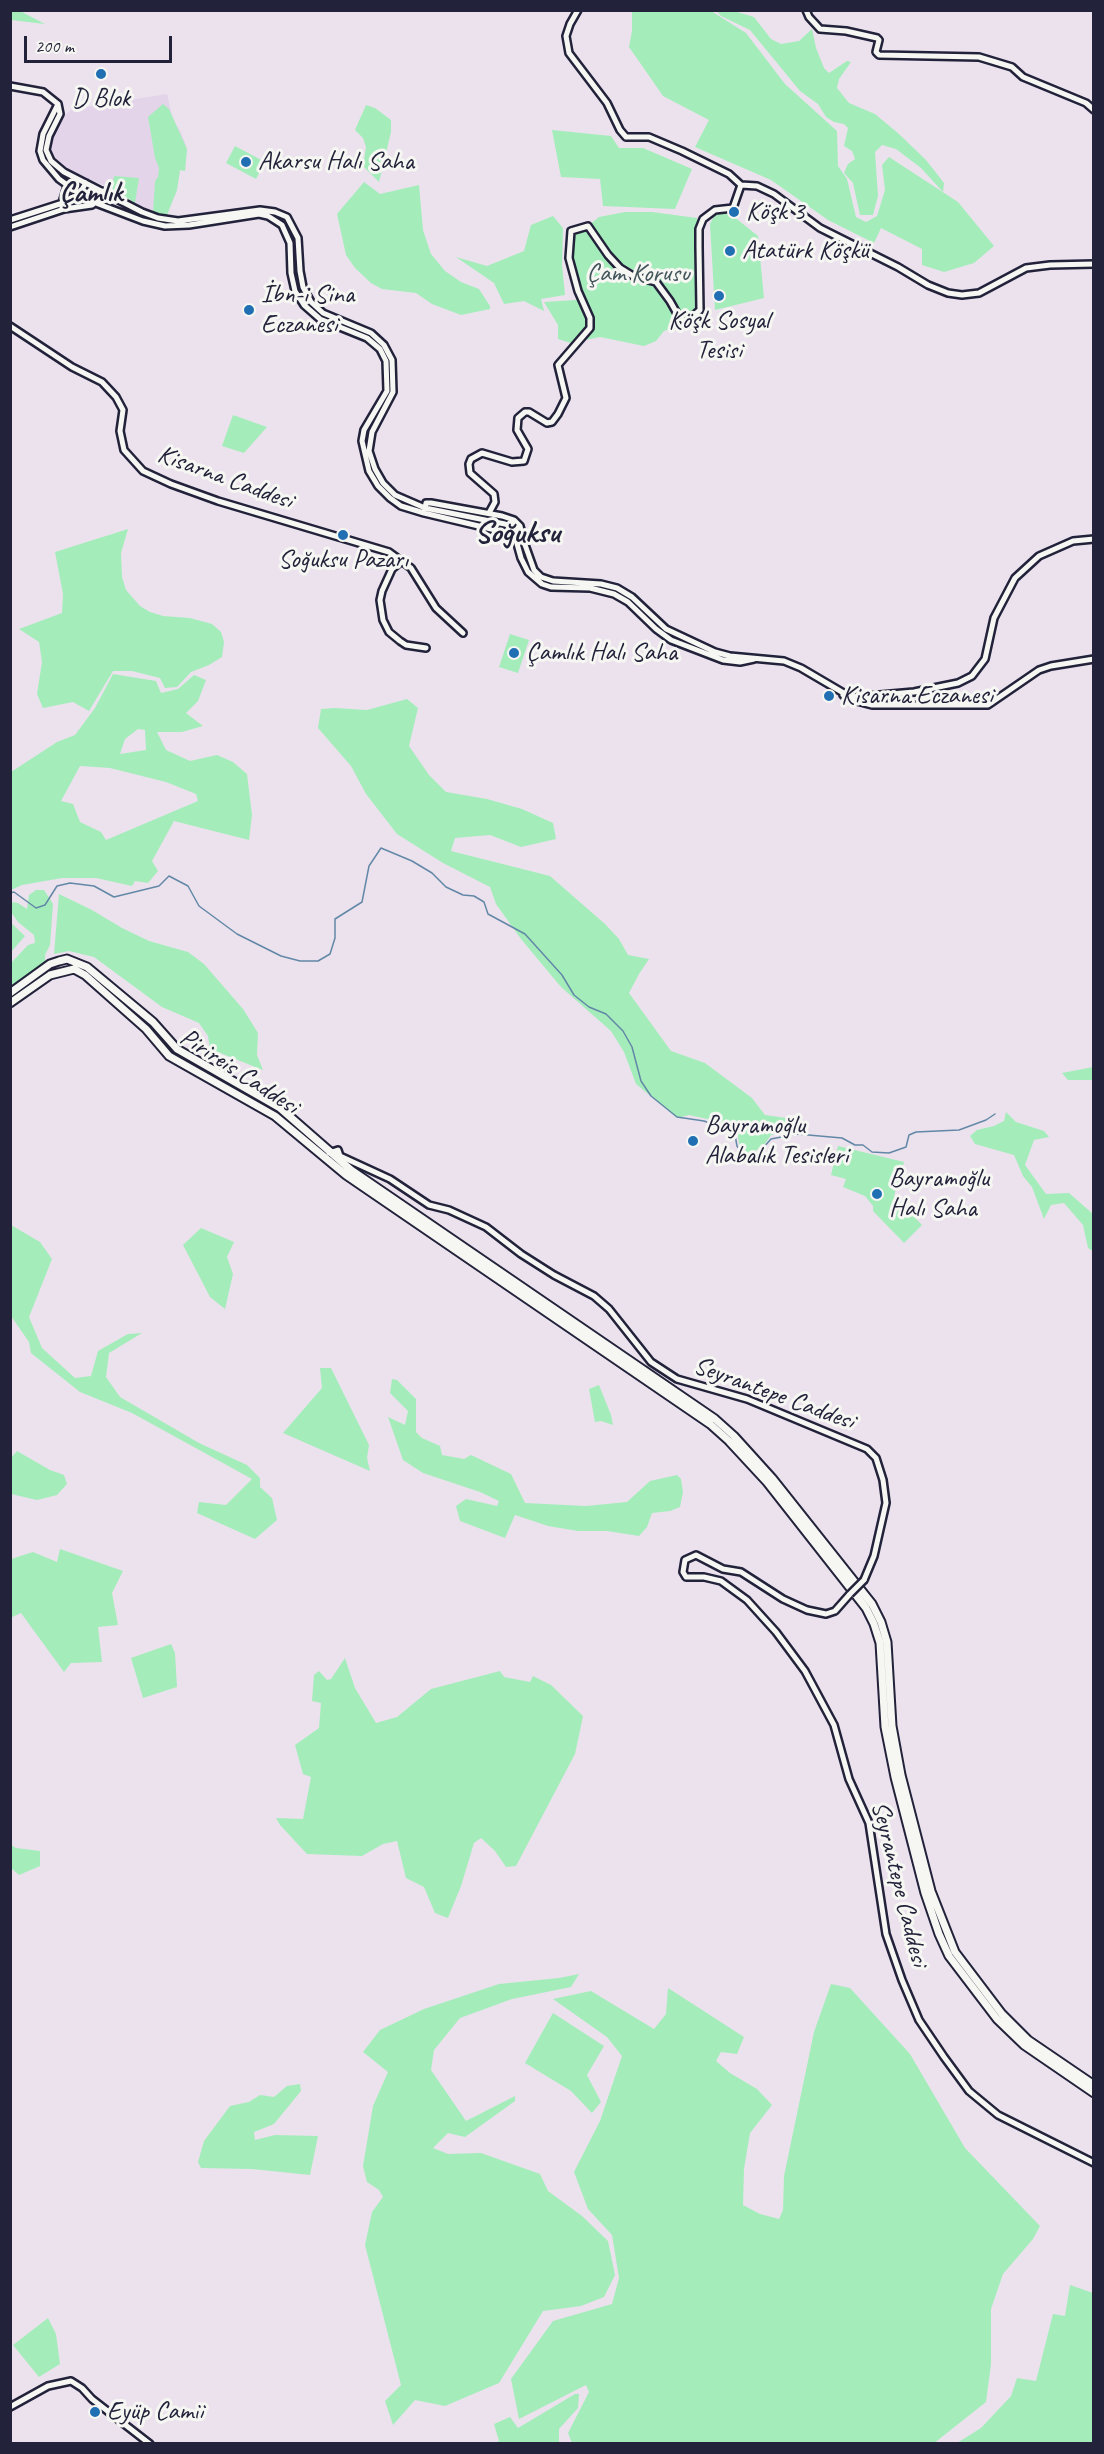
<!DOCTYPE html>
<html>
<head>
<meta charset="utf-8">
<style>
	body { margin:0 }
	#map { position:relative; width:1104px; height:2454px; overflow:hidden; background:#ebe2ed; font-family:Caveat,sans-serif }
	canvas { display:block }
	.frame { position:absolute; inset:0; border:12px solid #22223b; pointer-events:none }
	.scale { position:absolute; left:24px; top:36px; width:148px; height:27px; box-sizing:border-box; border:3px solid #22223b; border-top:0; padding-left:8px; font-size:18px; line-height:21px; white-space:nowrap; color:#22223b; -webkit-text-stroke:4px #f6f6f2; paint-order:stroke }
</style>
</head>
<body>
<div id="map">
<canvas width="1104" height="2454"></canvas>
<div class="frame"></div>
<div class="scale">200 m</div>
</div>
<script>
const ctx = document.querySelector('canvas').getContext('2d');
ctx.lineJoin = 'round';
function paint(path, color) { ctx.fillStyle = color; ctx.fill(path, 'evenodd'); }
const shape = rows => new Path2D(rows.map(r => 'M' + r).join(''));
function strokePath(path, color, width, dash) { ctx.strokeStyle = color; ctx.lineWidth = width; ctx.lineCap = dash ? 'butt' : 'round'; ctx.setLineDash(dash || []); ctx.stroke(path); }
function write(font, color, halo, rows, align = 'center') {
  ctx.font = font + ' Caveat,sans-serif'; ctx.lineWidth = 6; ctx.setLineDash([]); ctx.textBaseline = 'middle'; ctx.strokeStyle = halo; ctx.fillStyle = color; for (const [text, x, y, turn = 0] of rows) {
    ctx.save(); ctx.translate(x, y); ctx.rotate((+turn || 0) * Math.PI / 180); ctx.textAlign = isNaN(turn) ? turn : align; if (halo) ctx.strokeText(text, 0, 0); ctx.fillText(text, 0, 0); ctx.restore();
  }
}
paint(shape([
	[167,94,173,120,181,132,187,149,185,171,180,170,177,190,167,215,141,207,112,189,66,169,55,160,50,152,52,135,66,114,72,109]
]), '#e3d4ea');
paint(shape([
	[11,10,20,11,45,24,11,20],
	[632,11,711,11,746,33,785,84,837,131,838,166,847,179,856,217,866,222,877,216,885,190,882,165,889,157,958,202,994,246,974,263,944,272,922,265,922,249,881,228,874,243,828,220,771,180,695,147,709,120,663,96,629,47,632,31],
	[717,11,734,11,754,17,771,39,781,44,799,41,812,29,816,48,824,68,829,73,847,61,851,62,839,79,837,88,849,103,875,114,899,134,926,160,944,183,943,192,921,168,896,149,882,145,875,152,878,196,873,215,860,215,853,183,844,173,848,164,855,159,852,151,844,146,848,128,844,124,834,122,826,117,818,104,800,91,750,30,721,16],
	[163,104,169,109,187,149,185,171,180,170,177,190,167,215,153,212,155,181,158,177,159,168,155,158,148,117],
	[366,105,375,108,391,120,391,132,379,182,363,166,366,147,363,138,355,130],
	[552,130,611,136,619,148,643,148,692,169,675,209,603,206,600,179,561,177],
	[235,146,265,162,256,179,226,163],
	[114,176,139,178,135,203,112,189],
	[364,182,380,194,419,185,423,230,431,254,445,271,461,282,479,289,490,306,490,309,461,315,432,304,416,293,382,289,371,283,355,268,346,255,337,214],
	[625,212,652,212,697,218,703,313,698,321,664,331,656,341,644,346,600,337,571,343,558,339,558,325,544,302,576,300,578,291,569,258,571,231,588,226,599,217],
	[723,212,728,212,758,236,764,298,715,310,710,224,714,216],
	[553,216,563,228,562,265,565,295,541,299,544,311,524,301,504,304,494,283,456,257,487,266,524,251,531,225],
	[233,415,267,427,244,453,222,446],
	[128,529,121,553,122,577,126,590,140,606,150,612,163,616,190,618,212,624,221,632,224,642,222,657,209,665,191,672,177,687,165,688,160,678,132,671,113,671,89,711,73,702,43,708,37,694,42,662,39,642,19,629,62,613,63,594,55,552],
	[510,634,529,640,518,673,499,667],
	[113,674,156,681,161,693,178,689,194,675,206,680,198,701,186,713,203,726,182,732,157,732,166,750,190,761,217,755,233,762,247,774,252,815,249,840,174,821,152,861,158,871,148,883,135,881,132,886,96,878,62,878,22,885,11,890,11,772,57,742,75,735,95,708],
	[138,729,145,730,146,750,120,754,125,739],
	[80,766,110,768,166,782,196,794,198,801,106,840,101,832,80,822,73,804,61,801],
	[407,699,418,708,409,746,429,775,446,792,487,799,522,809,553,823,556,839,521,847,490,835,455,838,451,851,550,876,605,924,619,939,628,955,649,959,639,974,629,993,671,1051,705,1063,752,1098,765,1115,786,1118,798,1128,771,1135,764,1145,748,1156,740,1148,737,1132,712,1120,689,1115,677,1118,636,1084,624,1052,611,1031,561,987,521,939,496,904,490,887,443,863,397,834,366,794,351,766,318,728,321,709,335,708,367,710],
	[36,890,44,890,53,904,50,945,45,955,45,963,11,990,11,963,28,945,35,943,34,935,18,922,11,912,11,902,18,903,27,909,29,895],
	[59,894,92,910,122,928,149,941,188,952,204,964,243,1009,258,1033,257,1055,263,1070,210,1049,208,1036,199,1023,162,1007,94,957,69,951,54,954],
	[10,922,25,936,11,952,10,952],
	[1093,1067,1093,1080,1068,1080,1062,1073],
	[1006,1112,1016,1122,1044,1131,1049,1137,1034,1140,1025,1165,1046,1194,1069,1193,1093,1214,1093,1251,1088,1248,1083,1225,1064,1203,1051,1205,1044,1219,1032,1187,1023,1176,1014,1155,975,1144,970,1136,977,1130,994,1126,1004,1121],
	[838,1146,904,1162,894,1196,922,1225,904,1243,873,1211,873,1206,865,1196,843,1187,846,1179,831,1175],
	[11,1225,40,1242,52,1259,29,1317,42,1348,75,1378,91,1376,98,1351,128,1334,142,1333,109,1353,106,1377,120,1397,199,1443,247,1465,260,1478,260,1487,272,1498,277,1520,255,1539,197,1513,199,1502,226,1505,252,1479,132,1413,80,1392,31,1353,29,1342,11,1316],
	[201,1228,234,1242,227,1257,233,1274,225,1309,210,1297,183,1245],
	[320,1368,331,1368,369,1445,367,1458,370,1471,283,1433,322,1388],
	[392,1379,397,1380,416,1399,416,1432,422,1438,440,1446,442,1455,464,1459,471,1455,511,1474,525,1503,586,1506,627,1502,650,1481,677,1475,681,1479,683,1492,680,1507,670,1511,652,1513,647,1527,639,1536,607,1531,578,1531,548,1526,515,1515,505,1538,460,1521,456,1506,466,1499,497,1506,499,1501,480,1492,423,1473,403,1460,388,1417,405,1425,408,1411,390,1393],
	[599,1385,611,1415,613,1425,601,1421,595,1422,589,1389],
	[17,1451,50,1470,64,1475,67,1484,57,1495,37,1500,11,1494,11,1458],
	[60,1549,123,1571,112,1593,118,1625,98,1627,102,1662,71,1663,64,1672,21,1613,10,1618,11,1559,33,1552,57,1562],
	[171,1644,175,1653,177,1687,143,1698,131,1658],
	[345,1658,355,1688,376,1723,397,1717,431,1689,500,1671,504,1677,530,1682,533,1676,551,1685,583,1716,575,1754,516,1866,506,1867,495,1851,481,1838,474,1843,461,1886,448,1918,435,1913,424,1887,406,1878,397,1841,383,1844,362,1856,307,1854,280,1825,276,1818,303,1819,311,1777,303,1774,295,1745,319,1728,321,1703,312,1701,314,1675,319,1671,327,1680,331,1679],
	[11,1845,16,1848,40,1851,40,1866,19,1875,11,1868],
	[579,1974,571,1987,512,1999,460,2018,434,2050,431,2070,466,2121,515,2096,515,2101,465,2137,448,2133,433,2148,448,2154,481,2153,540,2174,548,2191,582,2216,608,2241,615,2275,604,2297,581,2306,543,2311,499,2383,445,2406,415,2400,393,2425,385,2401,401,2385,365,2245,372,2212,383,2197,379,2190,367,2182,363,2166,373,2106,388,2072,363,2052,380,2030,424,2009,499,1984,559,1978],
	[831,1984,850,1988,910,2054,965,2148,1040,2226,1033,2239,1003,2274,991,2309,991,2364,986,2402,933,2444,572,2443,568,2433,589,2392,586,2385,519,2419,511,2379,553,2321,612,2304,619,2278,612,2235,588,2209,574,2172,600,2121,622,2056,607,2037,553,1999,591,1991,654,2029,666,2014,668,1988,744,2037,737,2054,721,2052,716,2061,730,2073,757,2089,772,2105,750,2133,744,2169,743,2205,760,2214,779,2219,783,2210,784,2176,814,2032],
	[553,2013,604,2046,587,2075,601,2102,592,2113,571,2091,525,2063],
	[300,2084,301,2091,274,2124,254,2132,255,2140,275,2135,318,2136,310,2175,252,2169,201,2168,198,2162,204,2141,230,2106,249,2102,260,2095,274,2097,287,2086],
	[1070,2285,1093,2293,1093,2443,957,2443,981,2428,1011,2396,1017,2378,1036,2381,1053,2314,1065,2316],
	[48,2318,56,2334,60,2364,39,2377,13,2345],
	[575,2394,579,2394,578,2408,559,2429,559,2443,495,2443,499,2441,494,2424,510,2417,518,2428]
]), '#a4edbb');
strokePath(shape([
	[10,893,14,892,36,908,45,905,57,886,70,883,94,886,114,897,159,886,169,876,188,886,199,906,237,934,281,956,300,961,318,961,330,954,335,938,335,919,362,902,369,866,381,848,412,861,432,873,446,887,463,895,474,896,484,902,488,914,525,934,562,975,574,995,589,1007,606,1014,623,1031,632,1047,641,1081,651,1096,677,1117,704,1121,730,1131,735,1135,737,1146,744,1156,754,1158,771,1139,797,1134,842,1138,855,1145,863,1145,872,1152,889,1153,906,1147,909,1135,916,1132,959,1130,986,1120,995,1114]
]), '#6388a7', 1.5);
const minor = shape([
	[578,10,570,24,566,36,569,53,607,103,620,130,626,137,649,137,682,151,729,174,741,185],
	[806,10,809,17,820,29,846,31,877,38,879,40,876,52,879,55,979,57,1012,67,1023,77,1086,103,1094,110],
	[10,86,43,92,58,104],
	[58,104,60,114,49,136,46,150,51,161,64,172,142,212,158,218,178,221,260,210,275,212,287,217,298,238,300,271,303,287,311,302,323,313,371,333,384,345,392,360,393,392,372,432,369,451,375,469,383,483,395,495,425,508,505,524,515,528,524,542,534,570,541,577,553,581,601,584,617,588,632,597,666,629,715,652,730,656,784,661,801,668,847,695,857,697,914,692,958,683,972,676,985,659,994,618,1015,578,1039,556,1073,541,1094,539],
	[58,104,43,134,40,151,43,160,59,179,88,200,143,221,165,226,189,225,259,214,268,216,282,225,290,243,291,273,295,291,304,305,320,319,367,338,380,349,386,361,387,391,364,430,362,441,369,471,378,486,390,498,401,506,424,513,508,533,516,540,521,558,528,572,542,584,551,587,590,588,614,594,628,602,656,629,671,640,723,660,740,662,754,659],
	[741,185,757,186,774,194,820,228,898,267,928,285,948,293,962,295,979,293,1026,268,1050,265,1094,264],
	[62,203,67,186],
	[10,220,66,202,79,194,86,183],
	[10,227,64,209,92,205,98,200,102,191],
	[10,326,72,367,102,382,116,397,123,410,120,431,124,450,143,471,171,484,218,501,389,552,411,568,436,608,463,633],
	[425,509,426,503,431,503,502,516,514,520,520,526,523,538],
	[489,513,495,502,494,494,470,473,469,464,471,459,482,453,512,462,524,461,528,449,517,430,518,418,525,412,529,412,547,423,552,422,558,414,566,398,558,365,590,328,590,318,578,291,569,258,571,231,588,226,608,255,620,268,633,276,656,282,670,301,679,317,686,322,700,310,699,247,699,229,703,219,715,210,733,208,741,185],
	[403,560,392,569,382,591,380,600,383,620,389,632,400,641,406,645,426,648],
	[843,695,849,699,872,705,988,705,1039,670,1051,666,1094,659],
	[329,1153,338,1150,340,1156,390,1179,429,1205,449,1210,486,1227,521,1254,554,1275,594,1296,609,1309,651,1362,677,1379,747,1399,867,1449,876,1458,883,1480,886,1503,874,1556,864,1580],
	[850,1594,835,1611,826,1614,807,1610,783,1599,741,1572,723,1569,696,1555,685,1560,683,1572,686,1577,704,1577,721,1581,747,1600,776,1632,805,1671,834,1725,849,1779,869,1823,886,1934,902,1980,919,2020,944,2057,969,2091,998,2115,1094,2163],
	[10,2407,48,2386,71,2381,82,2388,92,2399,150,2444]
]);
const major = shape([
	[10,993,50,964,59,961,67,959,87,967,153,1022,177,1049,280,1108,351,1170,715,1419,734,1436,772,1478,872,1604,881,1622,887,1642,892,1726,901,1775,931,1891,955,1952,1002,2014,1028,2040,1094,2085],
	[10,1003,50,975,74,969,85,975,146,1029,169,1056,275,1116,346,1175,710,1424,729,1441,767,1482,866,1608,874,1624,880,1643,885,1727,895,1777,925,1893,939,1934,949,1956,997,2019,1024,2045,1094,2093]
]);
strokePath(minor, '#22223b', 10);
strokePath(major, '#22223b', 11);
strokePath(minor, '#f6f6f2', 5);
strokePath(major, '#f6f6f2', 7);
const minorBridge = shape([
	[850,1594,864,1580]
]);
strokePath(minorBridge, '#22223b', 10, []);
strokePath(minorBridge, '#f6f6f2', 5);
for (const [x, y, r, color] of [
	[101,74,6,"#1f6fb2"],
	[246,162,6,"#1f6fb2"],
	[734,212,6,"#1f6fb2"],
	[730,251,6,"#1f6fb2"],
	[719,296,6,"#1f6fb2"],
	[249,310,6,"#1f6fb2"],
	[343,535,6,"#1f6fb2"],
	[514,653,6,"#1f6fb2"],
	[829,696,6,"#1f6fb2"],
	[693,1141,6,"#1f6fb2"],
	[877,1194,6,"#1f6fb2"],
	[95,2412,6,"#1f6fb2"]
]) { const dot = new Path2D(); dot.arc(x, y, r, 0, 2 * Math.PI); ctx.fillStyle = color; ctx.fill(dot); strokePath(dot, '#f6f6f2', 2); }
write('26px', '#22223b', '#f6f6f2', [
	["D Blok",101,99,"center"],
	["Akarsu Halı Saha",258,162],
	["Köşk 3",746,212],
	["Atatürk Köşkü",742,251],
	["İbn-i Sina",261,295],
	["Eczanesi",261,325],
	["Köşk Sosyal",719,321,"center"],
	["Tesisi",719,351,"center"],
	["Soğuksu Pazarı",343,560,"center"],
	["Çamlık Halı Saha",526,653],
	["Kisarna Eczanesi",841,696],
	["Bayramoğlu",705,1126],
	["Alabalık Tesisleri",705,1156],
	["Bayramoğlu",889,1179],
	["Halı Saha",889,1209],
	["Eyüp Camii",107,2412]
], 'left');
write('26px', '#42555b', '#f6f6f2', [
	["Çam Korusu",638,274]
]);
write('26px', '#22223b', '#f6f6f2', [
	["Kisarna Caddesi",225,478,20],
	["Pirireis Caddesi",239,1072,33],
	["Seyrantepe Caddesi",774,1394,20],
	["Seyrantepe Caddesi",899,1884,76]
]);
write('bold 28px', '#22223b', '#f6f6f2', [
	["Çamlık",91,194]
]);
write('bold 32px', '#22223b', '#f6f6f2', [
	["Soğuksu",517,534]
]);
</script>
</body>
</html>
